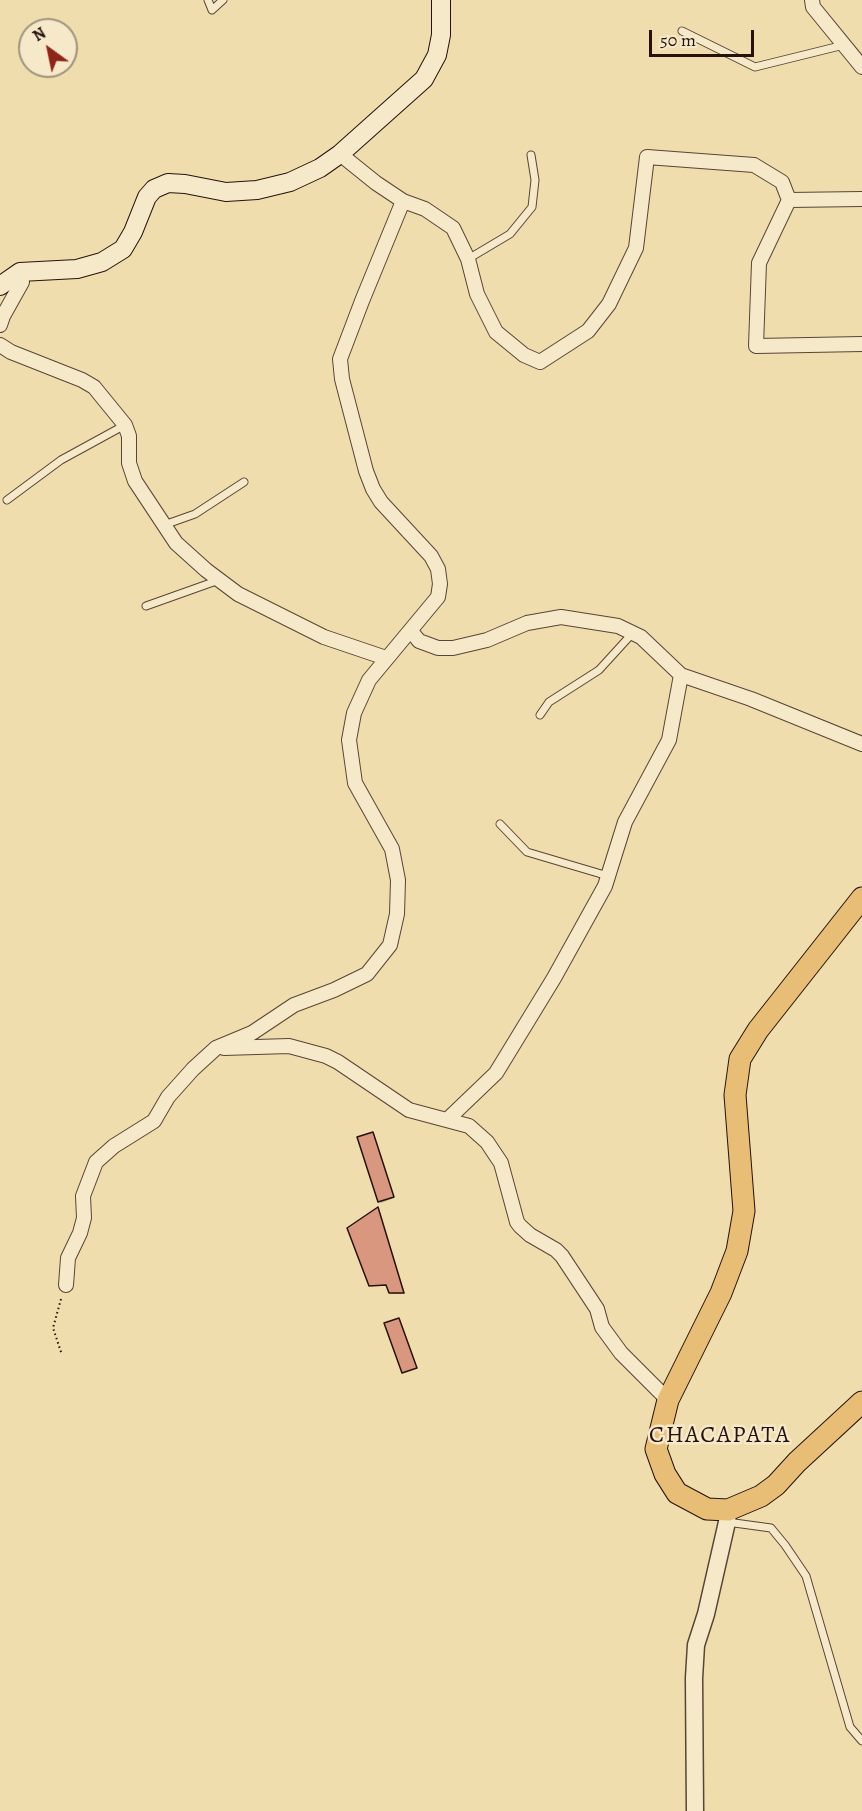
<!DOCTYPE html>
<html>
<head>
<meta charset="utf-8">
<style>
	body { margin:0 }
	#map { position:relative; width:862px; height:1811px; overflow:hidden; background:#efddad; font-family:Alegreya,serif }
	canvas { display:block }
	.north { position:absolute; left:18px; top:18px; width:60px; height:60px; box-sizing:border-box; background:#f5e9ca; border:2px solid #a3937e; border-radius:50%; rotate:327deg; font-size:16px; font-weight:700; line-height:24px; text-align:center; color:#27120b }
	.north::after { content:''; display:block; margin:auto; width:21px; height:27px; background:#8f2418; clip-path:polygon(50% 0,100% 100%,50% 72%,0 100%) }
	.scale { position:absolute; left:649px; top:30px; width:105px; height:27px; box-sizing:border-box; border:3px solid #27120b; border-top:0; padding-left:8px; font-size:18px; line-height:21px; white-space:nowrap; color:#27120b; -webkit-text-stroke:4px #f5e9ca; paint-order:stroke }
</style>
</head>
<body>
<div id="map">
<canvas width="862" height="1811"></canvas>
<div class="north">N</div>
<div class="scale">50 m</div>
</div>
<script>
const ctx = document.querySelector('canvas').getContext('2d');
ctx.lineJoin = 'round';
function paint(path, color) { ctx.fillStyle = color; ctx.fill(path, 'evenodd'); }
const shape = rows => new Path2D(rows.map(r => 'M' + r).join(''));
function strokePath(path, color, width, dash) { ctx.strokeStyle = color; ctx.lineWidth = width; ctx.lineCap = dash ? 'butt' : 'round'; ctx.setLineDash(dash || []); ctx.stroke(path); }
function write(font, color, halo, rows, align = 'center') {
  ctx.font = font + ' Alegreya,serif'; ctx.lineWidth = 5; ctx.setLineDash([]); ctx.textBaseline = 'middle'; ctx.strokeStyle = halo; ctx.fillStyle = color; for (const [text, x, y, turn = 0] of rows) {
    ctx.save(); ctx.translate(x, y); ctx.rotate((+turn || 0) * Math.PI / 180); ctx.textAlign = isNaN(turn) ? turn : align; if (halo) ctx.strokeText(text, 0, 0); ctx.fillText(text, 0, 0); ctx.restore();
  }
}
paint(shape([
	[374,1136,394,1198,381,1203,380,1201],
	[379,1210,405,1294,392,1294,388,1286,372,1286,370,1285]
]), '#0003');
const building = shape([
	[373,1132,394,1197,378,1202,357,1137,373,1132],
	[378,1207,404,1293,389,1293,386,1285,369,1286,347,1228,378,1207],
	[399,1318,417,1368,402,1373,384,1323,399,1318]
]);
paint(building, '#d99780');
strokePath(building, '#27120b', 1.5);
const service = shape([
	[208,0,212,10,223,0],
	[682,31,755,67,844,45],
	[468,259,510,234,532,207,535,180,531,155],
	[7,500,61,460,125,425],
	[164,525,195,514,244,482],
	[146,606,219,580],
	[540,715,549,702,599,670,630,636,635,635],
	[500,824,527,852,608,876],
	[727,1522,771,1528,785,1545,806,1576,850,1727,862,1741]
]);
const minor = shape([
	[812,0,813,7,862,67],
	[789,200,759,263,756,346,862,344],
	[403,201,425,209,453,228,468,259,477,294,496,332,524,355,540,362,588,331,609,304,636,248,647,157,754,165,782,182,789,200,862,199],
	[0,325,3,316,22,282,20,272],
	[0,345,11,352,82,380,94,387,125,425,129,436,129,463,135,481,176,543,206,570,238,594,324,637,386,658],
	[411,631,419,641,438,648,453,648,487,640,527,623,561,617,618,626,641,637,681,675,751,699,862,744],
	[224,1048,289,1046,326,1056,338,1062,409,1110,469,1126,487,1142,501,1163,517,1222,520,1226,530,1235,556,1250,562,1256,597,1309,602,1327,621,1353,668,1400],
	[447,1120,496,1073,554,978,605,886,625,822,669,740,681,675],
	[66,1285,68,1258,80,1233,84,1218,83,1196,96,1162,114,1146,154,1121,168,1097,193,1069,216,1048,252,1033,294,1005,334,990,367,974,390,945,397,914,398,880,392,849,355,783,349,740,354,713,369,680,438,597,440,584,438,569,431,556,381,502,373,489,366,471,342,379,340,359,362,301,403,201,376,183,340,154]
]);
const tertiary = shape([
	[695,1811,694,1678,696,1645,706,1614,727,1522,728,1510]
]);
const secondary = shape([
	[0,286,20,272,77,269,102,262,123,249,133,232,147,197,154,189,168,183,185,184,226,192,257,190,290,182,320,168,340,154,424,79,437,55,441,35,441,0]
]);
const primary = shape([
	[862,898,758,1030,740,1059,735,1095,744,1211,737,1251,721,1293,668,1400,656,1449,665,1474,677,1493,707,1509,728,1510,761,1496,776,1485,797,1462,862,1402]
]);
strokePath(service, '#594534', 9);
strokePath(minor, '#594534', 16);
strokePath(tertiary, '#594534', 19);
strokePath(secondary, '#27120b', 20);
strokePath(primary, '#27120b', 23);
strokePath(shape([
	[61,1299,53,1328,62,1355]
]), '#27120b', 2, [1.5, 3]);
strokePath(service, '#f5e9ca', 7);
strokePath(minor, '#f5e9ca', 14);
strokePath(tertiary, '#f5e9ca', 16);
strokePath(secondary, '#f5e9ca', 18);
strokePath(primary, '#e8be76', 21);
ctx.letterSpacing = '1.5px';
write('24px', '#27120b', '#f5e9ca', [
	["CHACAPATA",720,1436]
]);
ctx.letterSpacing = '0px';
</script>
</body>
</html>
